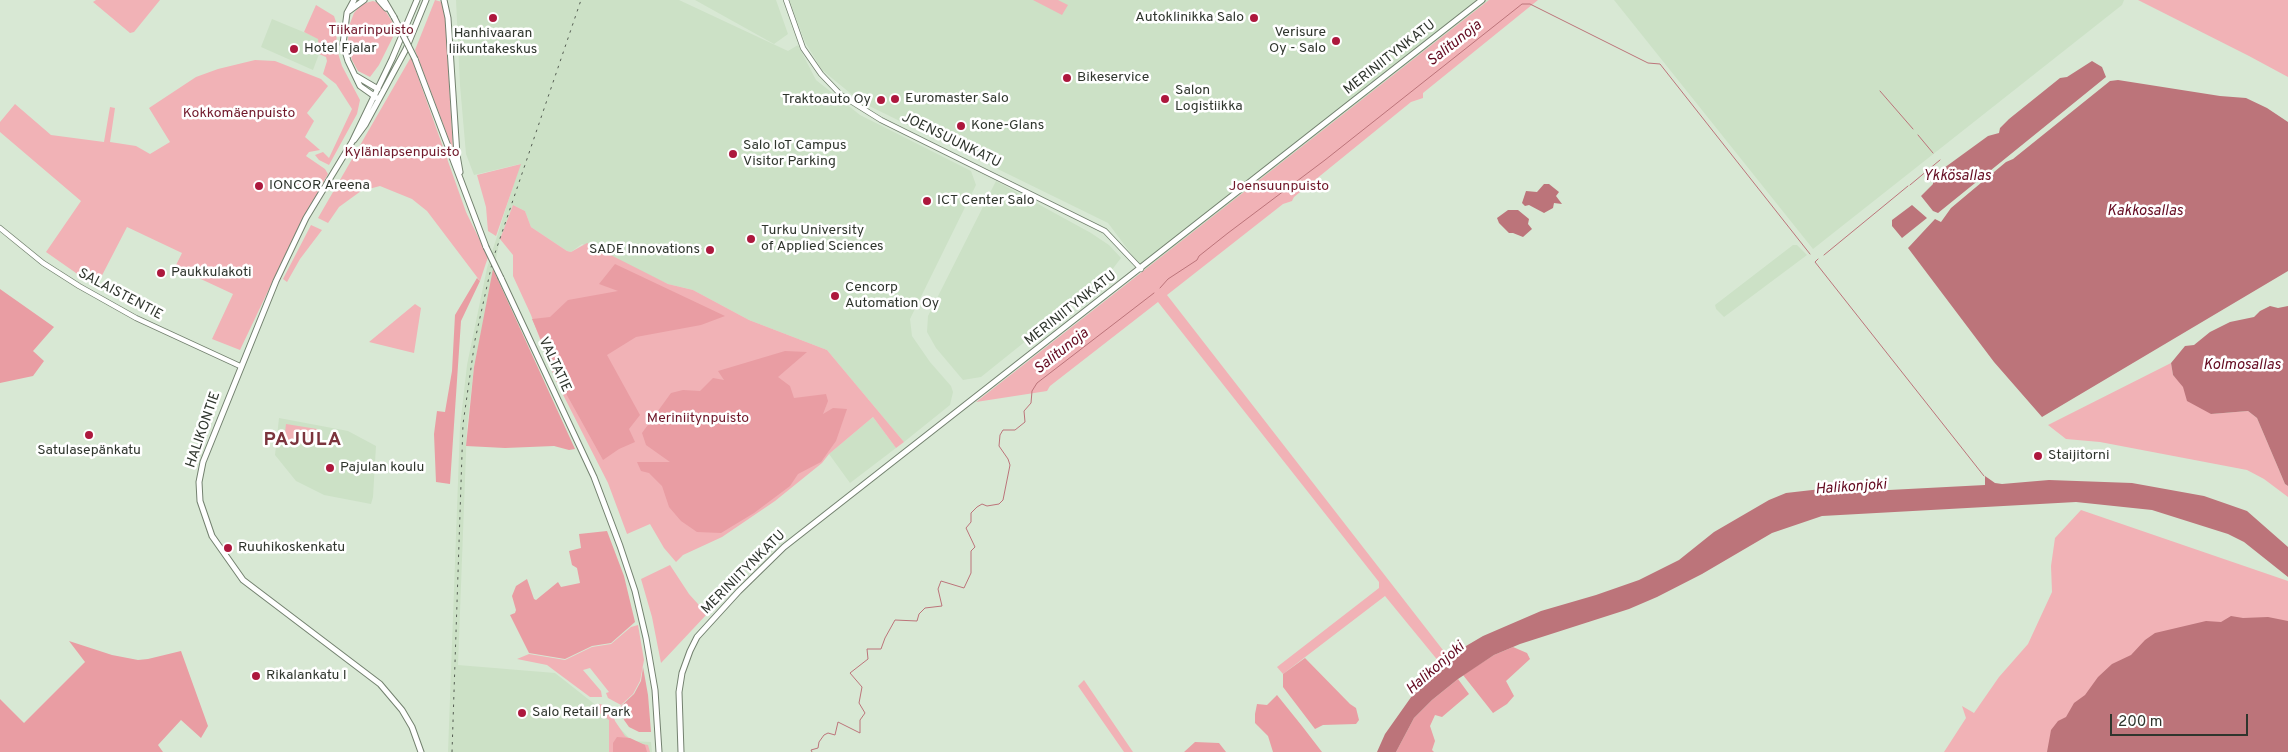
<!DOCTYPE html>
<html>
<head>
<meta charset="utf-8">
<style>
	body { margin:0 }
	#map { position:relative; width:2288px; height:752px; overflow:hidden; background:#d8e8d4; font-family:Overpass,sans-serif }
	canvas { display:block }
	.scale { position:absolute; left:2110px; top:714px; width:138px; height:22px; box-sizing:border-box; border:2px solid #2f352d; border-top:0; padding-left:6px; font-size:15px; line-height:18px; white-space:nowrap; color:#2f352d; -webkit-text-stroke:4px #fff; paint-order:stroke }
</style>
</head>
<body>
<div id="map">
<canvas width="2288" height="752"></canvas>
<div class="scale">200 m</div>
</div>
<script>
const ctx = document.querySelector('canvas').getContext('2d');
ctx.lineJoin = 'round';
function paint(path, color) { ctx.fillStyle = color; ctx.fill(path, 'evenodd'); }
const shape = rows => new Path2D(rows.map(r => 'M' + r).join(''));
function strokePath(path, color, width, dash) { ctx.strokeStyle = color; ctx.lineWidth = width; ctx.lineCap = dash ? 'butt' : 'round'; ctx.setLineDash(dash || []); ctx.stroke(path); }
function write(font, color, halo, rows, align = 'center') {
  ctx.font = font + ' Overpass,sans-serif'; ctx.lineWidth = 5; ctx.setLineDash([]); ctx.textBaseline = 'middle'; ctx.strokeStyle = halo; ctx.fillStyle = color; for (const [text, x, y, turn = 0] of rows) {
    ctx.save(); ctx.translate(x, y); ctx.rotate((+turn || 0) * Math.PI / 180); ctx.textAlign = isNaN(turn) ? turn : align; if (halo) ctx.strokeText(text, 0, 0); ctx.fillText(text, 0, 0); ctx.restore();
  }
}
paint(shape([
	[456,0,679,0,788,51,798,45,816,80,860,115,971,171,976,185,910,319,912,336,930,362,951,386,953,392,950,405,904,442,827,350,749,320,693,290,668,284,582,244,571,252,567,251,531,227,525,211,513,205,500,239,474,367,467,427,458,665,555,673,597,706,607,705,612,712,615,723,632,741,651,742,652,752,448,752,460,427,467,365,487,268,520,164,474,175,466,154,460,85],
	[695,0,776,0,788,34,774,44],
	[789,0,1489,0,1144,271,1108,223,861,102,822,70,805,42],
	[1614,0,2124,0,2122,5,1813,249],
	[272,19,318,38,319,54,313,70,261,47],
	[996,181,1091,233,1109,245,1121,258,1108,275,981,377,963,380,936,348,927,332,928,316],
	[1793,245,1797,245,1807,255,1724,317,1716,309,1715,305],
	[873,417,896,448,850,483,829,454],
	[279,418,348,431,376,446,373,497,371,504,324,495,296,481,275,455]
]), '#cce1c6');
paint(shape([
	[96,0,160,0,134,32,130,33,93,2],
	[435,0,442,2,445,13,453,150,415,50],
	[1033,0,1058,0,1068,5,1062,15],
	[1489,0,1538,0,1423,93,1423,98,1411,102,1294,197,1292,201,1283,204,1167,295,1453,663,1444,668,1385,596,1283,674,1277,667,1379,588,1379,582,1158,302,1050,386,1047,391,976,402],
	[2138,0,2288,0,2288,77,2249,56],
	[373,1,381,4,397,29,379,65,370,77,358,71,352,60,348,41,349,26,354,13,362,4],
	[316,5,334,16,336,22,337,50,342,66,360,100,357,114,329,165,319,160,315,155,323,152,329,158,352,109,336,84,323,74,327,61,326,57,319,54,318,39,304,32],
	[411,57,466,212,488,257,480,281,427,211,412,199,380,186,361,191,339,207,328,223,318,218],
	[255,60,275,61,321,79,328,86,307,113,314,121,305,137,320,150,309,152,306,156,325,169,328,174,296,232,240,350,212,339,233,294,175,267,182,253,127,227,96,287,46,252,81,201,0,132,0,122,15,104,51,135,104,142,110,107,115,108,110,142,136,146,150,154,170,142,149,108,196,77,218,69],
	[521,164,496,236,488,231,486,207,477,175],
	[513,205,525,211,531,227,567,251,571,252,587,243,668,284,693,290,749,320,827,350,904,442,896,448,873,417,829,454,822,463,775,501,722,537,683,555,676,562,664,548,650,524,627,534,608,483,555,379,531,315,513,276,513,255,500,239],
	[311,225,322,230,300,259,287,282,283,279],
	[415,304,421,308,414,353,369,342],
	[2171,363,2173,375,2211,414,2248,411,2257,418,2285,484,2288,486,2288,497,2264,479,2247,470,2100,442,2066,439,2048,425],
	[286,424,317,429,314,445,284,441],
	[2081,510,2288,581,2288,752,1944,752,1966,718,1962,706,1974,713,1999,677,2028,644,2052,592,2051,566,2055,538],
	[670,565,689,594,707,614,661,663,652,617,641,579],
	[638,625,644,660,640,681,633,694,621,705,608,698,606,693,609,692,590,668,583,670,601,691,602,697,590,697,547,665,517,659,529,654,565,660,592,647,611,644,631,627],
	[1084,680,1133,752,1124,752,1078,686],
	[600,704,611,708,615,721,625,736,637,743,648,745,650,752,609,752,609,720,593,708]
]), '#f1b2b6');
paint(shape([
	[615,264,725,316,701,325,636,337,607,355,640,415,629,429,635,442,619,449,603,460,558,379,532,319,550,317,568,300,618,291,599,284],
	[493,269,575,449,569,450,554,446,505,448,466,446,474,367],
	[477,278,480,281,461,321,450,484,436,482,434,434,437,411,445,412,452,371,455,315],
	[0,289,54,327,33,351,44,361,33,376,0,383],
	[785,351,807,352,778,377,790,386,794,398,826,394,828,401,823,414,833,408,847,409,836,441,821,462,798,474,790,486,754,513,721,533,697,532,681,521,669,507,662,486,649,473,641,471,637,462,670,462,646,445,642,433,671,393,683,390,700,391,713,378,724,380,718,371],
	[607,531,624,576,635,622,611,643,592,646,565,659,529,653,510,615,515,613,516,610,512,596,516,586,527,579,534,599,536,600,558,582,561,587,580,583,577,568,572,565,569,551,581,548,579,534],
	[69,641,112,655,138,660,148,659,181,651,208,726,201,738,181,720,158,745,163,752,0,752,0,699,24,723,85,662],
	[1513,647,1527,653,1530,659,1506,681,1514,696,1507,704,1493,713,1463,675,1494,655],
	[1305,658,1350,704,1356,708,1359,720,1356,724,1323,725,1315,729,1283,687,1283,674],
	[643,667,648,695,651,732,639,732,629,727,624,720,620,707,634,694,641,681],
	[1458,679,1469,694,1442,717,1435,715,1430,726,1435,741,1432,750,1434,752,1396,752,1414,718,1432,700],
	[1277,695,1302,726,1322,752,1273,752,1268,736,1255,723,1255,714,1257,704,1267,705],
	[617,737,630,738,645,745,647,752,613,752,613,743],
	[1195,742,1219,743,1226,752,1184,752]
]), '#e99da3');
paint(shape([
	[2092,61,2102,67,2106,77,1938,213,1933,211,1921,196,1933,184,1933,176,1988,136,1999,133,2000,128,2009,119,2060,78,2067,77],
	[2118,80,2220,96,2246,98,2267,108,2288,122,2288,271,2042,417,1994,362,1908,248,1935,219,1941,222,1951,208,2006,162,2013,159,2110,81],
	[1544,184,1549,184,1559,192,1556,196,1562,204,1554,203,1553,208,1544,213,1529,205,1525,206,1522,203,1526,191,1537,192],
	[1912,205,1927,218,1902,238,1892,226,1892,220],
	[1508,210,1518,210,1529,219,1528,224,1532,229,1523,237,1513,233,1509,233,1499,223,1497,218],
	[2270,306,2278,308,2288,306,2288,486,2285,484,2257,418,2248,411,2211,414,2187,401,2183,387,2173,375,2171,363,2185,346,2194,345,2210,332,2230,322,2254,317,2260,311],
	[1985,476,1995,483,2002,484,2049,480,2132,483,2204,496,2227,504,2247,511,2288,547,2288,577,2244,542,2228,534,2152,510,2076,502,1822,516,1772,533,1702,574,1657,597,1629,609,1520,644,1494,655,1458,679,1432,700,1414,718,1396,752,1377,752,1385,734,1414,693,1452,655,1466,646,1483,636,1541,611,1596,595,1639,580,1679,560,1714,532,1769,500,1786,493,1821,489,1889,490,1985,485],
	[2231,616,2243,618,2268,617,2288,621,2288,752,2047,752,2051,730,2058,721,2066,717,2074,703,2085,695,2098,677,2112,664,2131,655,2145,640,2155,633,2206,621,2221,622]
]), '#bc747a');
strokePath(shape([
	[1880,91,1913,129],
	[1918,135,1933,153],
	[1910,185,1940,160],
	[1824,255,1908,186],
	[1818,259,1815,262,1984,476],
	[1160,288,1168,279,1197,260,1199,256,1228,233,1325,160,1522,4,1530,4,1648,63,1660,64,1810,254],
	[812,752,811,750,818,748,819,742,824,735,828,733,835,735,838,722,860,733,860,720,865,713,859,703,862,687,850,673,868,659,867,649,881,649,885,638,895,620,917,621,919,614,925,608,942,606,938,589,941,581,964,588,971,573,971,551,975,547,966,528,971,522,971,513,977,507,982,504,987,506,999,504,1003,500,1010,465,1008,459,999,446,1000,435,1003,430,1015,430,1025,422,1024,411,1031,403,1032,391,1037,383,1154,293]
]), '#bc747a', 1);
const tertiary = shape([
	[786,0,803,48,821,74,841,95,881,120,1105,231,1141,269],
	[0,228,43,263,79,286,136,318,240,366]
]);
const secondary = shape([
	[354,0,347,13,343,44,348,61,360,86,377,98],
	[379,0,386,8],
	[384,0,394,17],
	[417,0,392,59,352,142,306,218,276,281,203,462,199,482,200,501,212,536,243,580,380,684,402,710,412,727,421,752],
	[444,0,448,18,457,155,460,172],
	[349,11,364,0],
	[415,59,486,247],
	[356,76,378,89],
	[354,140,365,125,406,49,426,0],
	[501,278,594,477,620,546,635,591,646,638,655,690,659,752],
	[681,752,679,692,682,673,690,651,697,637,739,591,784,547,1482,0]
]);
strokePath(tertiary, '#73816f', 6);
strokePath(secondary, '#73816f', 7);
strokePath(tertiary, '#fff', 4.5);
strokePath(secondary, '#fff', 5);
strokePath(shape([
	[452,752,463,424,475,340,493,259,581,0]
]), '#555e53', 1, [2.5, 5]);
const secondaryBridge = shape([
	[394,17,415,59],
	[486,247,501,278]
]);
strokePath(secondaryBridge, '#73816f', 7, []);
strokePath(secondaryBridge, '#fff', 5);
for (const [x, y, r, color] of [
	[493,18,5,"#ad183d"],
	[1254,18,5,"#ad183d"],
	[1336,41,5,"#ad183d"],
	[294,49,5,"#ad183d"],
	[1067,78,5,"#ad183d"],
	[895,99,5,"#ad183d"],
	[1165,99,5,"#ad183d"],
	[881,100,5,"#ad183d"],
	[961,126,5,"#ad183d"],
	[733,154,5,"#ad183d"],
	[259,186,5,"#ad183d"],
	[927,201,5,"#ad183d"],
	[751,239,5,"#ad183d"],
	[710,250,5,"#ad183d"],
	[161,273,5,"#ad183d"],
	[835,296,5,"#ad183d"],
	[89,435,5,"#ad183d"],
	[2038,456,5,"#ad183d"],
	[330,468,5,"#ad183d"],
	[228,548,5,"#ad183d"],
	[256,676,5,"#ad183d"],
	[522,713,5,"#ad183d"]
]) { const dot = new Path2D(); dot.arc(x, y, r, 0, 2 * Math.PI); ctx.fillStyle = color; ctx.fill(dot); strokePath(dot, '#fff', 2); }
write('14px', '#2f352d', '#fff', [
	["Autoklinikka Salo",1244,18,"right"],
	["Verisure",1326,33,"right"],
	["Oy - Salo",1326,49,"right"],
	["Hanhivaaran",493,34,"center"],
	["liikuntakeskus",493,50,"center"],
	["Hotel Fjalar",304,49],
	["Bikeservice",1077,78],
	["Salon",1175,91],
	["Logistiikka",1175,107],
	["Euromaster Salo",905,99],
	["Traktoauto Oy",871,100,"right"],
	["Kone-Glans",971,126],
	["Salo IoT Campus",743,146],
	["Visitor Parking",743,162],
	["IONCOR Areena",269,186],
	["ICT Center Salo",937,201],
	["Turku University",761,231],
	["of Applied Sciences",761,247],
	["SADE Innovations",700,250,"right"],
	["Paukkulakoti",171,273],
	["Cencorp",845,288],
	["Automation Oy",845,304],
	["Satulasepänkatu",89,451,"center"],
	["Staijitorni",2048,456],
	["Pajulan koulu",340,468],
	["Ruuhikoskenkatu",238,548],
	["Rikalankatu I",266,676],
	["Salo Retail Park",532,713]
], 'left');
write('14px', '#701729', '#fff', [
	["Tiikarinpuisto",371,31],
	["Kokkomäenpuisto",239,114],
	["Kylänlapsenpuisto",402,153],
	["Joensuunpuisto",1279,187],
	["Meriniitynpuisto",698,419]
]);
write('14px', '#2f352d', '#fff', [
	["MERINIITYNKATU",1390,58,-38],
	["JOENSUUNKATU",951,141,26],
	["SALAISTENTIE",120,295,28],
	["MERINIITYNKATU",1071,309,-38],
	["VALTATIE",554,365,65],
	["HALIKONTIE",204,430,-71],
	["MERINIITYNKATU",744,573,-45]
]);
write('italic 15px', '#640a20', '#fff', [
	["Salitunoja",1455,44,-38],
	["Ykkösallas",1957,177],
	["Kakkosallas",2145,212],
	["Salitunoja",1062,352,-38],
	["Kolmosallas",2242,366],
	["Halikonjoki",1851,488,-4],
	["Halikonjoki",1436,669,-41]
]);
ctx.letterSpacing = '1px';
write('bold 19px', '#7c343d', '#fff', [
	["PAJULA",303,441]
]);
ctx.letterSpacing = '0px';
</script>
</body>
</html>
